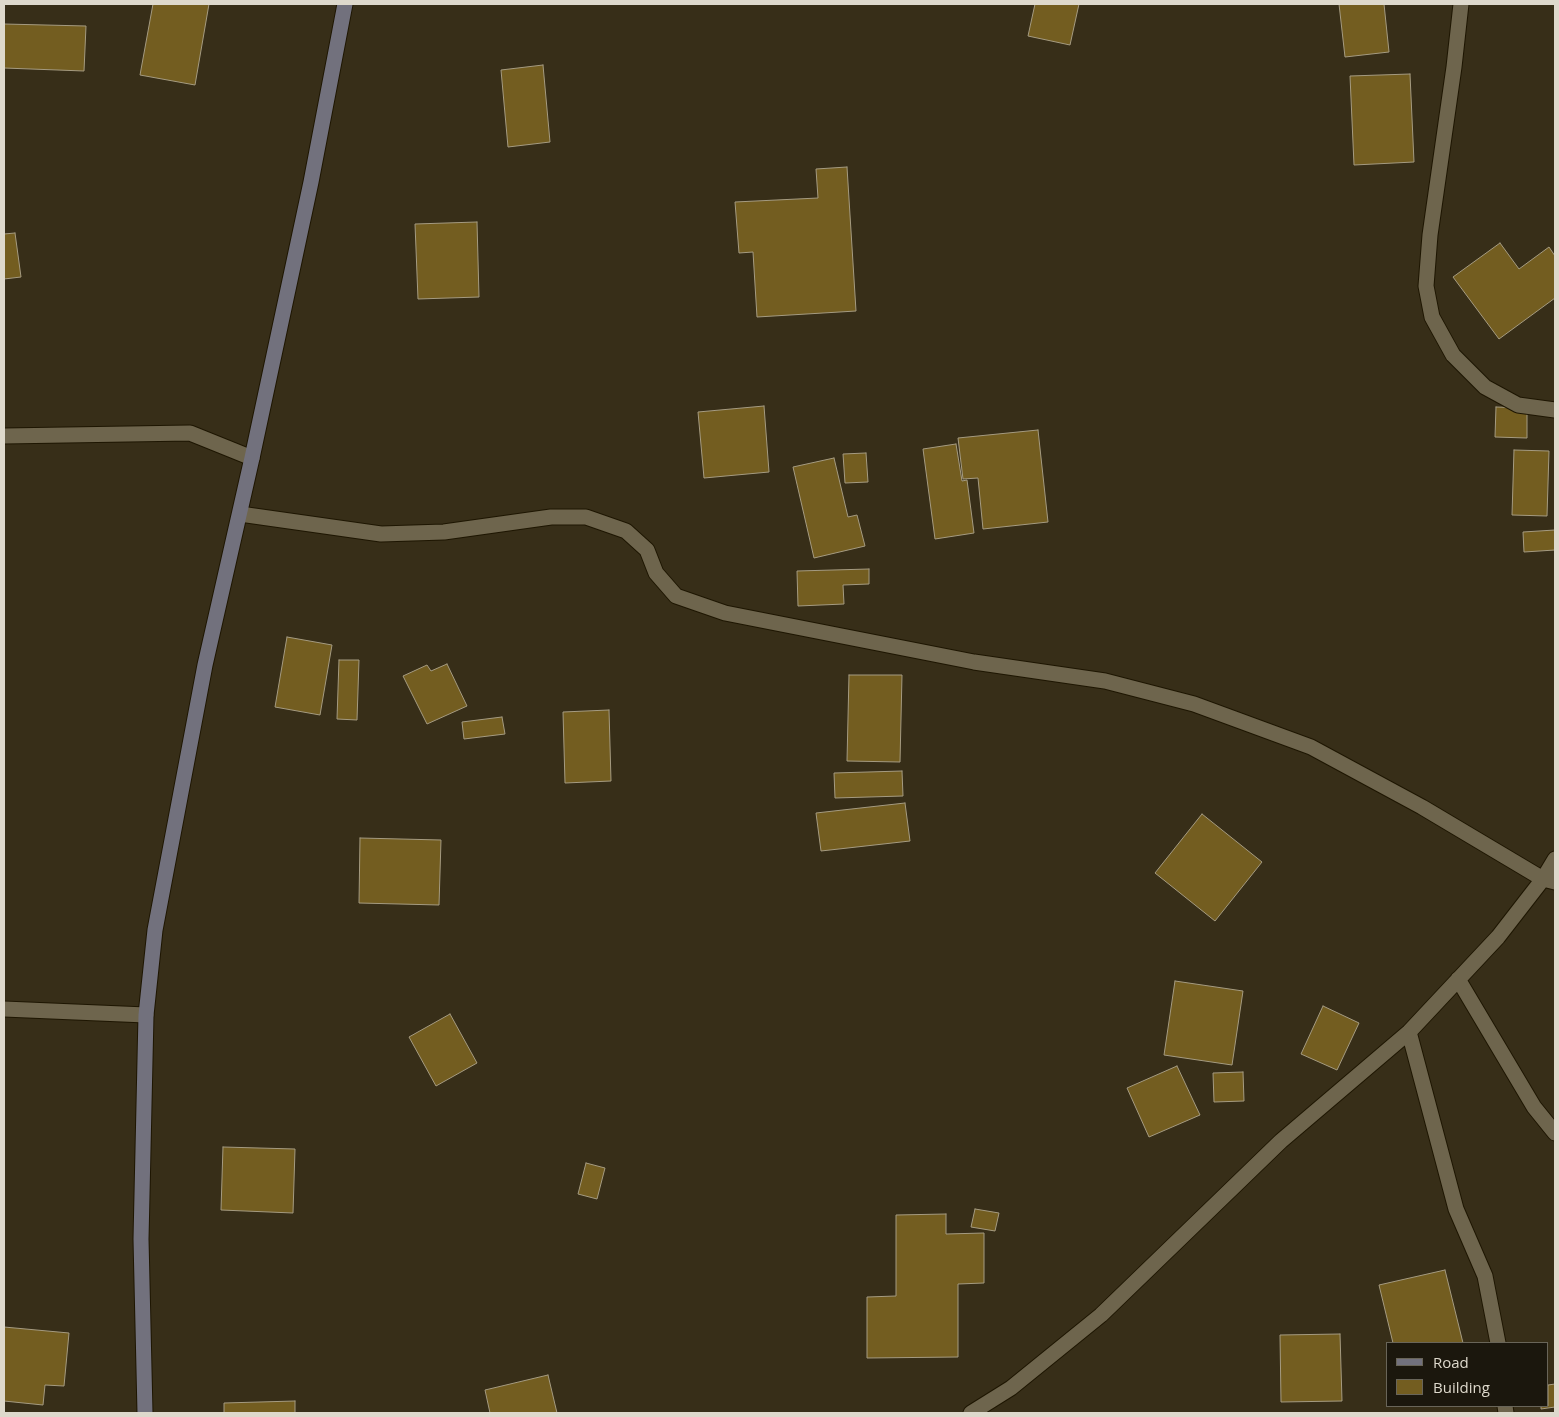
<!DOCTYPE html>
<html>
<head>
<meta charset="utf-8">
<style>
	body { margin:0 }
	#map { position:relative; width:1559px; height:1417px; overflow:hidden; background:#372e18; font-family:"Open Sans",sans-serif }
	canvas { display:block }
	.frame { position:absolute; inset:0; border:5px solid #ded9cc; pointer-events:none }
	.legend { position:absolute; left:1386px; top:1342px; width:162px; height:65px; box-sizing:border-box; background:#1b170d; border:1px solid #696559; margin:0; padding:6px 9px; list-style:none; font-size:15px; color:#ded9cc }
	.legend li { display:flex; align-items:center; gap:10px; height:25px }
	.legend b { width:25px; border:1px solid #696559 }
</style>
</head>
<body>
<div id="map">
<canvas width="1559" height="1417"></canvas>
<div class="frame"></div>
<ul class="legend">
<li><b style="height:6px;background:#72717d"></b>Road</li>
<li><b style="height:14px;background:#735d20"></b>Building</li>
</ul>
</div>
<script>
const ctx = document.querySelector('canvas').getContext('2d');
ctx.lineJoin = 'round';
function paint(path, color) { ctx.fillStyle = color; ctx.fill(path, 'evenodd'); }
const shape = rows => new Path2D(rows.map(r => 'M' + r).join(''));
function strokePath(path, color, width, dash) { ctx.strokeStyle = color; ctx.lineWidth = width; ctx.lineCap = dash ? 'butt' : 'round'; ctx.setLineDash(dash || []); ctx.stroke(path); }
const building = shape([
	[153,4,209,4,195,85,140,75,153,4],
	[1035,4,1079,4,1070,45,1028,36,1035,4],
	[1339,4,1384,4,1389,52,1345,57,1339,4],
	[4,24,86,26,84,71,4,68,4,24],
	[543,65,550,142,508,147,501,70,543,65],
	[1410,74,1414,162,1354,165,1350,76,1410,74],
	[847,167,856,311,757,317,753,252,739,253,735,202,818,198,816,169,847,167],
	[477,222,479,297,418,299,415,224,477,222],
	[15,233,21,277,4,279,4,234,15,233],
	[1500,243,1519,269,1549,247,1555,256,1555,298,1499,339,1453,277,1500,243],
	[764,406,769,472,704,478,698,412,764,406],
	[1496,407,1527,408,1527,438,1495,437,1496,407],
	[1038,430,1048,522,983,529,978,478,963,479,958,438,1038,430],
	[956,444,962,481,967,480,974,533,935,539,923,449,956,444],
	[1514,450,1549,451,1547,516,1512,515,1514,450],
	[866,453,868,482,845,483,843,454,866,453],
	[834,458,848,517,857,515,865,546,814,558,793,467,834,458],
	[1555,530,1555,550,1524,552,1523,532,1555,530],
	[869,569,869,584,843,585,844,604,798,606,797,571,869,569],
	[287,637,332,645,320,715,275,707,287,637],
	[339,660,359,660,357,720,337,719,339,660],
	[447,664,467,706,427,724,403,676,427,665,431,671,447,664],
	[849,675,902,675,900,762,847,761,849,675],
	[609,710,611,781,565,783,563,712,609,710],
	[502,717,505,734,464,739,462,722,502,717],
	[902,771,903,796,835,798,834,773,902,771],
	[905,803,910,841,821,851,816,813,905,803],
	[1202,814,1262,862,1215,921,1155,873,1202,814],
	[360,838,441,840,439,905,359,903,360,838],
	[1175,981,1243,991,1232,1065,1164,1055,1175,981],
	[1323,1006,1359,1023,1337,1070,1301,1054,1323,1006],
	[450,1014,477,1063,436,1086,409,1037,450,1014],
	[1177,1066,1200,1115,1149,1137,1127,1088,1177,1066],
	[1243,1072,1244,1101,1214,1102,1213,1073,1243,1072],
	[223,1147,295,1149,293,1213,221,1210,223,1147],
	[586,1163,605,1168,597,1199,578,1194,586,1163],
	[975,1209,999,1213,995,1231,971,1227,975,1209],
	[946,1214,946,1234,984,1233,984,1283,958,1284,958,1357,867,1358,867,1297,896,1296,896,1215,946,1214],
	[1445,1270,1463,1343,1393,1343,1379,1285,1445,1270],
	[4,1327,69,1333,64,1386,45,1385,43,1405,4,1401,4,1327],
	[1340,1334,1342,1401,1281,1402,1280,1335,1340,1334],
	[548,1375,557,1413,490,1413,485,1390,548,1375],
	[1555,1384,1555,1407,1541,1409,1541,1406,1548,1406,1548,1385,1555,1384],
	[295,1401,295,1413,224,1413,224,1403,295,1401]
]);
paint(building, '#735d20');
strokePath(building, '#a59b81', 1);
const street = shape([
	[1461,4,1454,67,1430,235,1426,286,1432,317,1453,355,1485,387,1518,405,1555,410],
	[4,436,190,433,252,458],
	[240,514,381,534,444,532,551,517,586,517,626,531,647,550,656,573,676,596,725,613,974,662,1105,681,1194,704,1311,747,1422,807,1543,879,1555,882],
	[1458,979,1534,1107,1555,1133],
	[4,1009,146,1015],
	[1409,1032,1456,1209,1485,1276,1498,1343],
	[1505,1406,1506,1413],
	[971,1413,1011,1388,1101,1315,1281,1141,1409,1032,1498,937,1543,879,1555,859]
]);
const secondary = shape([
	[145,1413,141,1239,146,1015,155,930,205,665,252,458,311,182,345,4]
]);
strokePath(street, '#1e1602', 17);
strokePath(secondary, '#1e1602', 17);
strokePath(street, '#6e654d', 15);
strokePath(secondary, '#72717d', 15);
</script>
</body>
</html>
